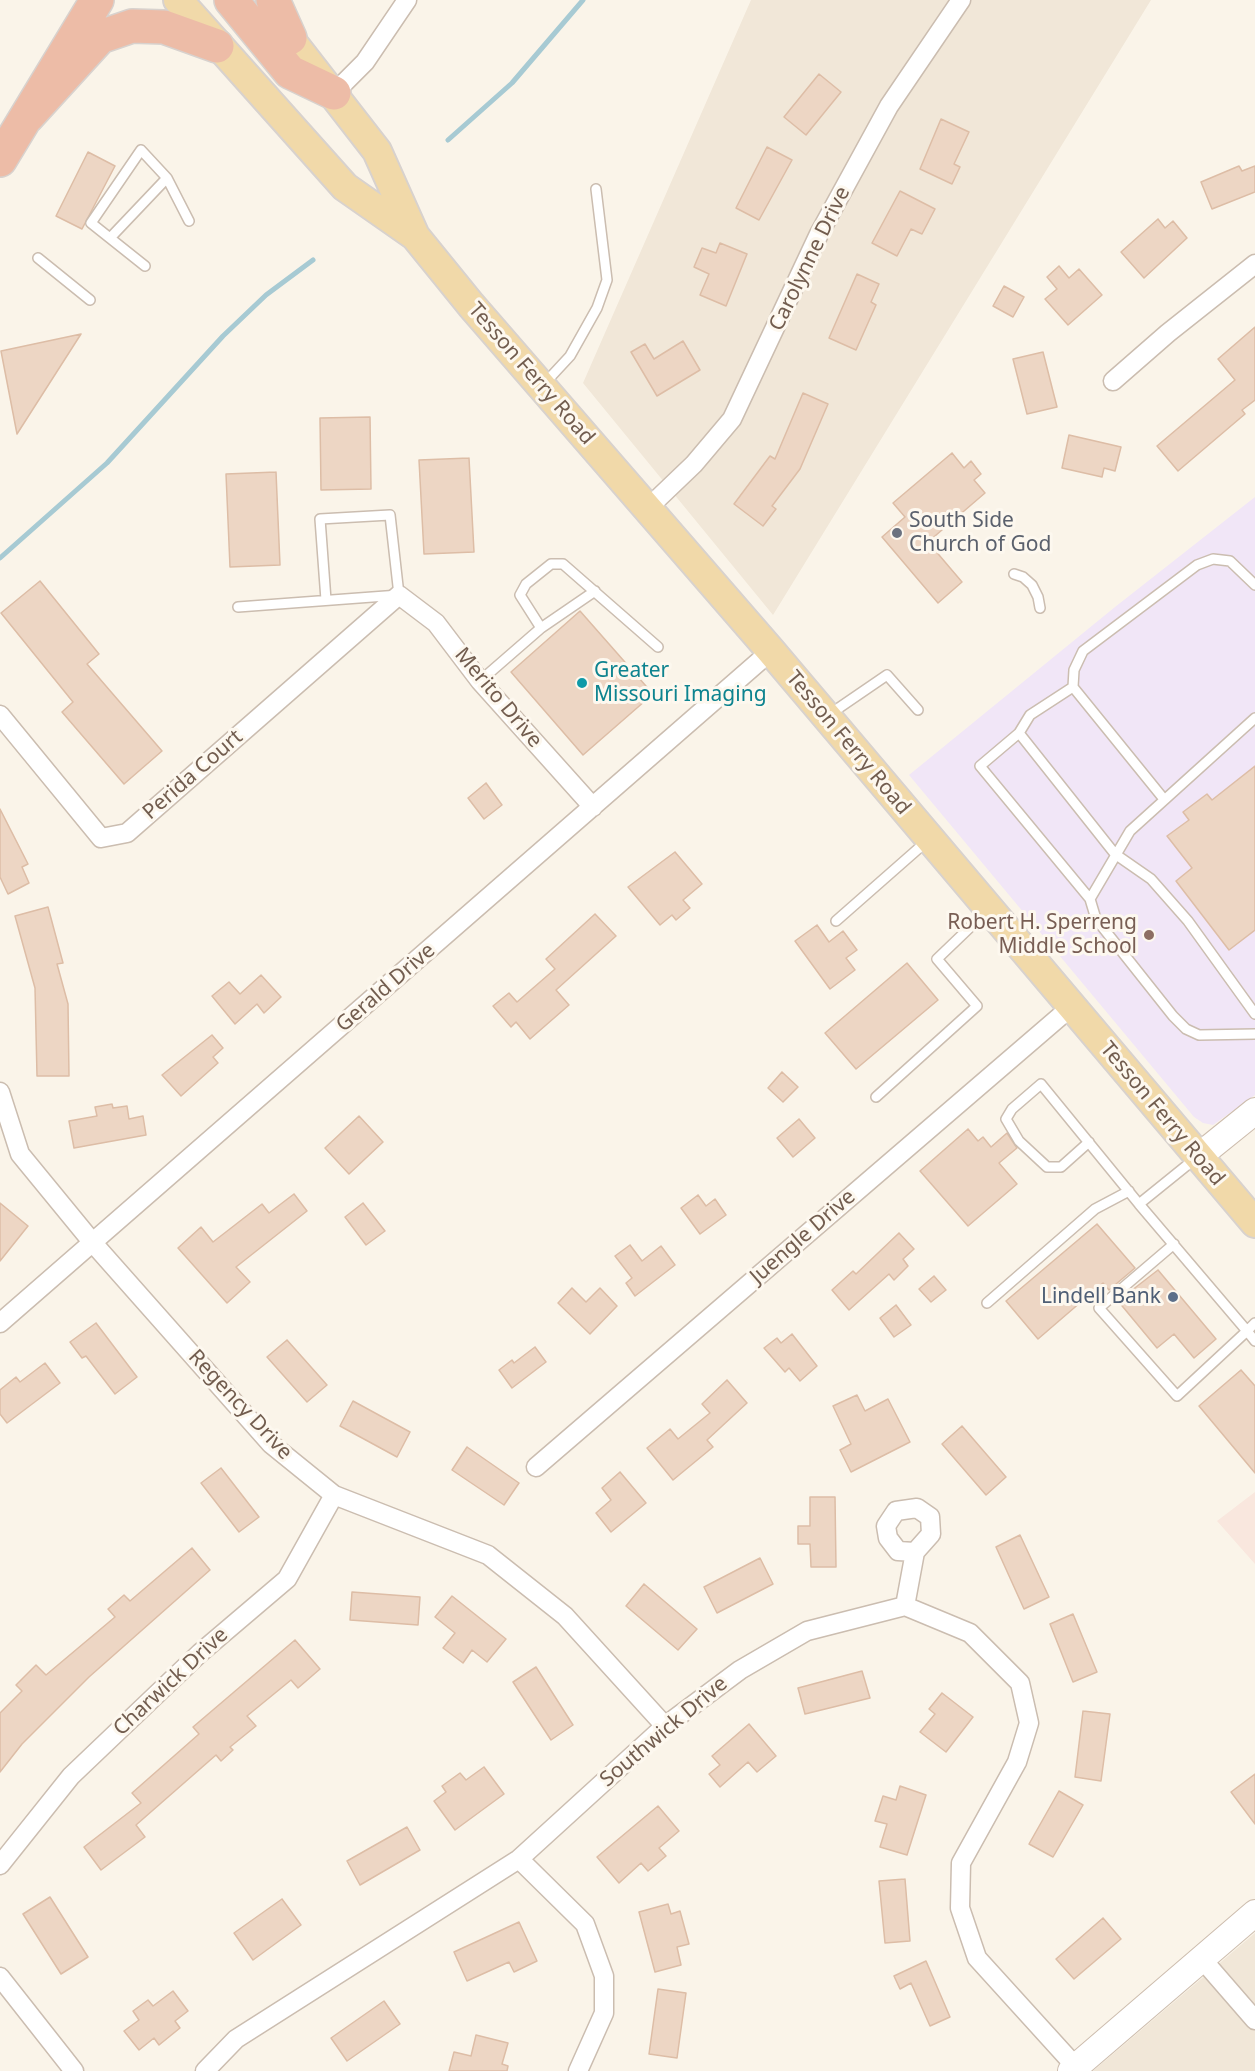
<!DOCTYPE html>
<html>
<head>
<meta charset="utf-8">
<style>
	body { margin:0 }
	canvas { display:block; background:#faf4e9 }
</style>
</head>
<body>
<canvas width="1255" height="2071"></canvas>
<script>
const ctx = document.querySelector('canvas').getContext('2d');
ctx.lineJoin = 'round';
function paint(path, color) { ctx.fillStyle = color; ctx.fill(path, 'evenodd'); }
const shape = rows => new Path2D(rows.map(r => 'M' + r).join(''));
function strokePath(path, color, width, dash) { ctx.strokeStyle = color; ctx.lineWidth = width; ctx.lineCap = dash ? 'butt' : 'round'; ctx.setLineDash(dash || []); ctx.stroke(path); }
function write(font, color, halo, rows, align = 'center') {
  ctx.font = font + ' "Noto Sans",sans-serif'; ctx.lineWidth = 6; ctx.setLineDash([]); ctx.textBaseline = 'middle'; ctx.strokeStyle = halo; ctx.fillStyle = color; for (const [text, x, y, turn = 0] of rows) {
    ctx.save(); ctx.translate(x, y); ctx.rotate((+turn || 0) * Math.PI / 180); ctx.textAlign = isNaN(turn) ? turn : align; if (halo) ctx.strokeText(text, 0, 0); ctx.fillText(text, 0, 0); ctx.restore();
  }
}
paint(shape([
	[751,0,1151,0,773,615,583,383],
	[1255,1933,1255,2071,1093,2071]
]), '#f1e7d8');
paint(shape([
	[1255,1492,1255,1564,1217,1521]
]), '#f9e7de');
paint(shape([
	[1255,497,1255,1095,1213,1125,1203,1123,1194,1117,909,775,1115,607]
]), '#f1e6f7');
strokePath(shape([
	[448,140,512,83,583,0],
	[0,558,107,463,223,336,266,295,313,260]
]), '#a7cad3', 5);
const building = shape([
	[819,74,841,92,806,135,784,117,819,74],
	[941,119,969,132,954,164,960,167,952,184,920,169,941,119],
	[767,147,792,160,759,220,736,208,767,147],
	[88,152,115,166,82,229,56,216,88,152],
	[1239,166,1242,171,1255,166,1255,192,1212,209,1201,182,1239,166],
	[900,191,935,209,922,234,911,229,897,256,872,243,900,191],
	[1158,219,1165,228,1173,221,1187,238,1144,278,1121,252,1158,219],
	[720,243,747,254,726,306,700,295,709,274,694,267,702,248,716,253,720,243],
	[1059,266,1069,278,1079,269,1102,295,1068,325,1045,299,1057,289,1047,277,1059,266],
	[857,274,879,284,871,302,876,305,856,350,829,338,857,274],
	[1004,286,1024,297,1013,317,993,306,1004,286],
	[1255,327,1255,400,1242,410,1245,414,1178,471,1157,446,1235,380,1218,359,1255,327],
	[81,334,17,434,1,351,81,334],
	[683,341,700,370,657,396,631,352,645,344,654,359,683,341],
	[1043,352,1057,407,1027,414,1013,359,1043,352],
	[803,393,828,404,800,469,772,506,776,509,763,526,734,504,770,456,775,459,803,393],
	[370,417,371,489,321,490,320,418,370,417],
	[1069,435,1121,447,1115,471,1104,468,1102,477,1062,468,1069,435],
	[952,453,964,468,971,461,981,474,974,480,985,493,928,542,962,582,938,603,882,537,905,517,893,503,952,453],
	[469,458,474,552,424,554,419,460,469,458],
	[276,472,280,565,230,567,226,474,276,472],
	[40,581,99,654,87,664,162,751,124,784,62,712,73,702,1,613,40,581],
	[580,611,653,694,583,755,511,672,580,611],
	[1255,766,1255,930,1229,950,1176,881,1192,868,1167,836,1189,820,1183,812,1207,794,1212,800,1255,766],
	[486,783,502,805,484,819,468,798,486,783],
	[0,809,28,864,22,867,29,883,8,894,0,877,0,809],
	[675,852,702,884,683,900,690,908,676,920,672,915,660,925,628,887,675,852],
	[48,907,63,963,57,964,68,1004,69,1076,37,1076,35,988,15,916,48,907],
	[595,914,616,936,556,990,569,1005,530,1039,516,1022,511,1027,493,1006,509,993,517,1002,555,969,546,959,595,914],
	[817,925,829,942,843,931,857,950,846,958,855,970,830,989,795,941,817,925],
	[907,963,938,1000,856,1069,825,1033,907,963],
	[261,975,281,997,264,1013,257,1004,235,1024,212,996,229,982,240,994,261,975],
	[212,1035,223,1048,213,1057,218,1063,181,1096,162,1075,212,1035],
	[782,1072,798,1087,783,1102,768,1088,782,1072],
	[112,1104,113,1108,127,1106,129,1119,143,1116,146,1135,74,1148,69,1121,97,1116,95,1107,112,1104],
	[359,1116,383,1142,349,1174,325,1148,359,1116],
	[799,1119,815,1138,793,1157,777,1138,799,1119],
	[968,1129,978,1141,983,1137,991,1147,1007,1133,1017,1148,999,1163,1017,1184,968,1226,920,1171,968,1129],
	[294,1194,307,1211,236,1267,250,1282,227,1303,178,1248,201,1227,213,1242,262,1204,269,1213,294,1194],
	[698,1195,706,1206,715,1199,726,1215,700,1234,681,1208,698,1195],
	[0,1203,28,1226,0,1261,0,1203],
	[363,1203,385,1231,366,1245,345,1217,363,1203],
	[1097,1224,1135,1268,1109,1290,1103,1283,1038,1339,1006,1301,1097,1224],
	[899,1233,914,1249,903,1259,908,1266,894,1280,889,1274,849,1310,832,1290,853,1271,856,1274,899,1233],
	[630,1245,642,1261,661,1246,675,1265,635,1296,626,1283,632,1278,615,1256,630,1245],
	[1158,1270,1216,1339,1194,1358,1174,1334,1157,1348,1118,1301,1158,1270],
	[934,1276,946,1290,931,1302,919,1289,934,1276],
	[572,1288,586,1302,600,1288,617,1306,590,1334,558,1303,572,1288],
	[896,1305,911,1325,894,1337,880,1318,896,1305],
	[96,1323,137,1377,115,1394,86,1356,82,1358,70,1342,96,1323],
	[792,1334,817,1366,800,1381,789,1368,785,1372,764,1348,777,1338,781,1343,792,1334],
	[287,1340,327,1385,307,1402,267,1357,287,1340],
	[535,1347,546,1362,512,1388,499,1370,512,1360,514,1363,535,1347],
	[45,1363,60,1383,7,1423,0,1414,0,1390,16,1377,20,1382,45,1363],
	[1241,1370,1255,1386,1255,1473,1199,1406,1241,1370],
	[727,1380,747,1403,707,1440,713,1447,673,1480,647,1448,670,1429,678,1439,710,1413,702,1404,727,1380],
	[857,1395,865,1411,888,1399,910,1442,851,1472,840,1450,851,1444,833,1406,857,1395],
	[353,1401,410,1432,397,1457,340,1426,353,1401],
	[962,1426,1006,1477,986,1495,942,1444,962,1426],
	[467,1447,519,1483,504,1505,452,1470,467,1447],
	[221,1468,259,1517,239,1532,201,1483,221,1468],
	[620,1472,646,1503,611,1532,596,1513,611,1500,602,1488,620,1472],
	[810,1497,835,1497,836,1567,811,1567,810,1544,798,1544,798,1526,810,1526,810,1497],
	[1020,1535,1049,1597,1024,1609,996,1547,1020,1535],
	[192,1548,210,1570,89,1677,22,1744,0,1772,0,1713,22,1691,16,1685,36,1665,46,1675,115,1617,108,1609,124,1595,130,1601,192,1548],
	[760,1558,773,1584,717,1613,704,1587,760,1558],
	[644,1584,697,1629,678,1650,626,1606,644,1584],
	[352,1592,420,1597,418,1625,350,1620,352,1592],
	[452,1596,506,1639,487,1662,472,1650,463,1663,443,1648,455,1633,435,1617,452,1596],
	[1073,1614,1097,1672,1073,1682,1050,1624,1073,1614],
	[295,1640,320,1669,298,1688,291,1680,247,1716,256,1726,230,1747,233,1750,221,1761,216,1755,136,1825,145,1837,101,1870,84,1847,141,1803,132,1793,199,1734,193,1727,295,1640],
	[536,1667,573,1725,551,1740,513,1682,536,1667],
	[862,1671,870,1698,805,1714,798,1688,862,1671],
	[942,1693,973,1717,946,1752,920,1732,935,1714,929,1709,942,1693],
	[1083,1711,1110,1714,1101,1781,1075,1777,1083,1711],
	[749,1724,776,1756,757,1772,748,1762,720,1787,709,1774,720,1765,712,1756,749,1724],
	[484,1767,504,1794,455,1830,434,1801,446,1792,442,1786,460,1773,466,1780,484,1767],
	[1255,1774,1255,1824,1231,1792,1255,1774],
	[900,1786,926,1795,907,1855,880,1847,887,1824,875,1821,883,1796,896,1800,900,1786],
	[1059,1791,1083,1805,1053,1857,1029,1844,1059,1791],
	[658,1806,679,1831,659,1848,666,1856,648,1871,641,1863,619,1883,597,1857,658,1806],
	[407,1827,420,1850,360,1885,347,1861,407,1827],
	[905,1879,910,1941,885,1943,879,1881,905,1879],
	[50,1897,88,1957,61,1974,23,1914,50,1897],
	[282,1899,301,1925,253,1960,234,1933,282,1899],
	[668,1904,671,1914,680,1911,689,1944,677,1947,681,1965,655,1972,639,1912,668,1904],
	[1103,1918,1121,1939,1074,1979,1056,1959,1103,1918],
	[519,1922,537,1961,514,1972,509,1962,467,1981,454,1952,519,1922],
	[926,1961,950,2017,930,2026,911,1983,900,1989,894,1976,926,1961],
	[658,1989,686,1993,677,2058,649,2054,658,1989],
	[173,1991,188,2011,175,2021,180,2028,159,2045,154,2038,139,2050,124,2031,139,2020,133,2011,148,2000,153,2006,173,1991],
	[384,2001,400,2024,347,2061,331,2038,384,2001],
	[476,2035,508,2043,502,2064,508,2066,507,2071,449,2071,454,2052,471,2056,476,2035]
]);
paint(building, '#edd6c4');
strokePath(building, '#ddbda6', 1.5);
const lane = shape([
	[110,238,167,178],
	[38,258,90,300],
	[145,266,91,223,141,150,167,178,189,221],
	[544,384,570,356,597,308,607,280,596,189],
	[1014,574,1023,577,1032,585,1038,597,1040,608],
	[238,607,399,595,390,515,320,519,326,600],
	[541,628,595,591],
	[480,681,541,628,520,595,526,584,551,564,563,564,658,647],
	[1073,687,1074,670,1083,651,1197,565,1213,559,1230,561,1255,585],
	[830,714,887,675,918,710],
	[1019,733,1030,715,1073,687,1163,798],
	[1090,899,1130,831,1255,718],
	[836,921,927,841],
	[1255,1014,1188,921,1151,879,1115,854,1019,733,980,766,1090,899,1096,919,1173,1016,1186,1029,1199,1035,1255,1034],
	[876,1097,977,1006,937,959,987,911],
	[1089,1142,1061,1167,1047,1167,1019,1141,1006,1119,1012,1109,1041,1084,1139,1204,1196,1158],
	[1139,1204,1247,1331,1255,1323],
	[1174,1244,1099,1308,1177,1396,1247,1331,1255,1341],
	[987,1303,1095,1209,1129,1191]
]);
const street = shape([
	[334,93,365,62,407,0],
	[1113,381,1168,333,1255,264],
	[648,508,694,464,732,419,819,234,889,106,961,0],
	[0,715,101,838,127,833,399,595,436,623,480,681,593,807],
	[0,1092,20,1154,93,1243,271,1444,334,1495,488,1555,565,1616,665,1726],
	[0,1323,771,651],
	[536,1467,1071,1007],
	[905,1606,915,1552,931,1534,930,1517,917,1508,896,1511,886,1526,888,1538,898,1551,915,1552],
	[519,1859,585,1924,604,1976,604,2013,578,2071],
	[0,1865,71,1776,200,1653,287,1579,334,1495],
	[1202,1959,1255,2020],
	[0,1977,74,2071],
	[205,2071,236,2039,519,1859,665,1726,740,1670,807,1631,905,1606,970,1633,1020,1683,1029,1723,1017,1762,961,1863,960,1908,977,1958,1076,2067]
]);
const secondary = shape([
	[1198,1157,1255,1111],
	[1071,2071,1255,1913]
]);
const primary = shape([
	[178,0,345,187,415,236],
	[276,21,377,151,415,236,471,305,771,651,1255,1223]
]);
const highway = shape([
	[231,0,290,72,334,93],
	[273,0,290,38],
	[27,117,100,37,132,26,164,27,217,46],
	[0,160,97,0]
]);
strokePath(lane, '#cbbdb0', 12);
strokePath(street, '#cbbdb0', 21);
strokePath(secondary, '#cdbdae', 28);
strokePath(primary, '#d8d2ce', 32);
strokePath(highway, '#d8d2ce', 36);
strokePath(lane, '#fff', 9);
strokePath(street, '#fff', 18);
strokePath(secondary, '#fff', 26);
strokePath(primary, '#f1d9a9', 28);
strokePath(highway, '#edbca7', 33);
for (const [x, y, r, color] of [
	[897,533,6,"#6b7280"],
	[582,683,6,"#0f9aa8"],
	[1149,935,6,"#8d6e63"],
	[1173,1297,6,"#5c6f8a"]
]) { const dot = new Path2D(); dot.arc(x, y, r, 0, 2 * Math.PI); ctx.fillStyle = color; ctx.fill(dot); strokePath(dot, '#fdf8ef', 2); }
write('21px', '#725d4f', '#fdf8ef', [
	["Carolynne Drive",810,259,-64],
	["Tesson Ferry Road",531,374,49],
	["Merito Drive",498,698,50],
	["Tesson Ferry Road",848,743,50],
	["Perida Court",193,775,-41],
	["Gerald Drive",386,988,-41],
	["Tesson Ferry Road",1162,1114,50],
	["Juengle Drive",803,1237,-41],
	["Regency Drive",240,1405,47],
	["Charwick Drive",171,1682,-43],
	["Southwick Drive",664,1732,-40]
]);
write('21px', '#5b616d', '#fdf8ef', [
	["South Side",909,521],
	["Church of God",909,545]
], 'left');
write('21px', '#0d838f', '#fdf8ef', [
	["Greater",594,671],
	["Missouri Imaging",594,695]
], 'left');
write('21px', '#785e54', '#fdf8ef', [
	["Robert H. Sperreng",1137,923],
	["Middle School",1137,947]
], 'right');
write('21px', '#4e5e75', '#fdf8ef', [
	["Lindell Bank",1161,1297]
], 'right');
</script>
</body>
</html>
